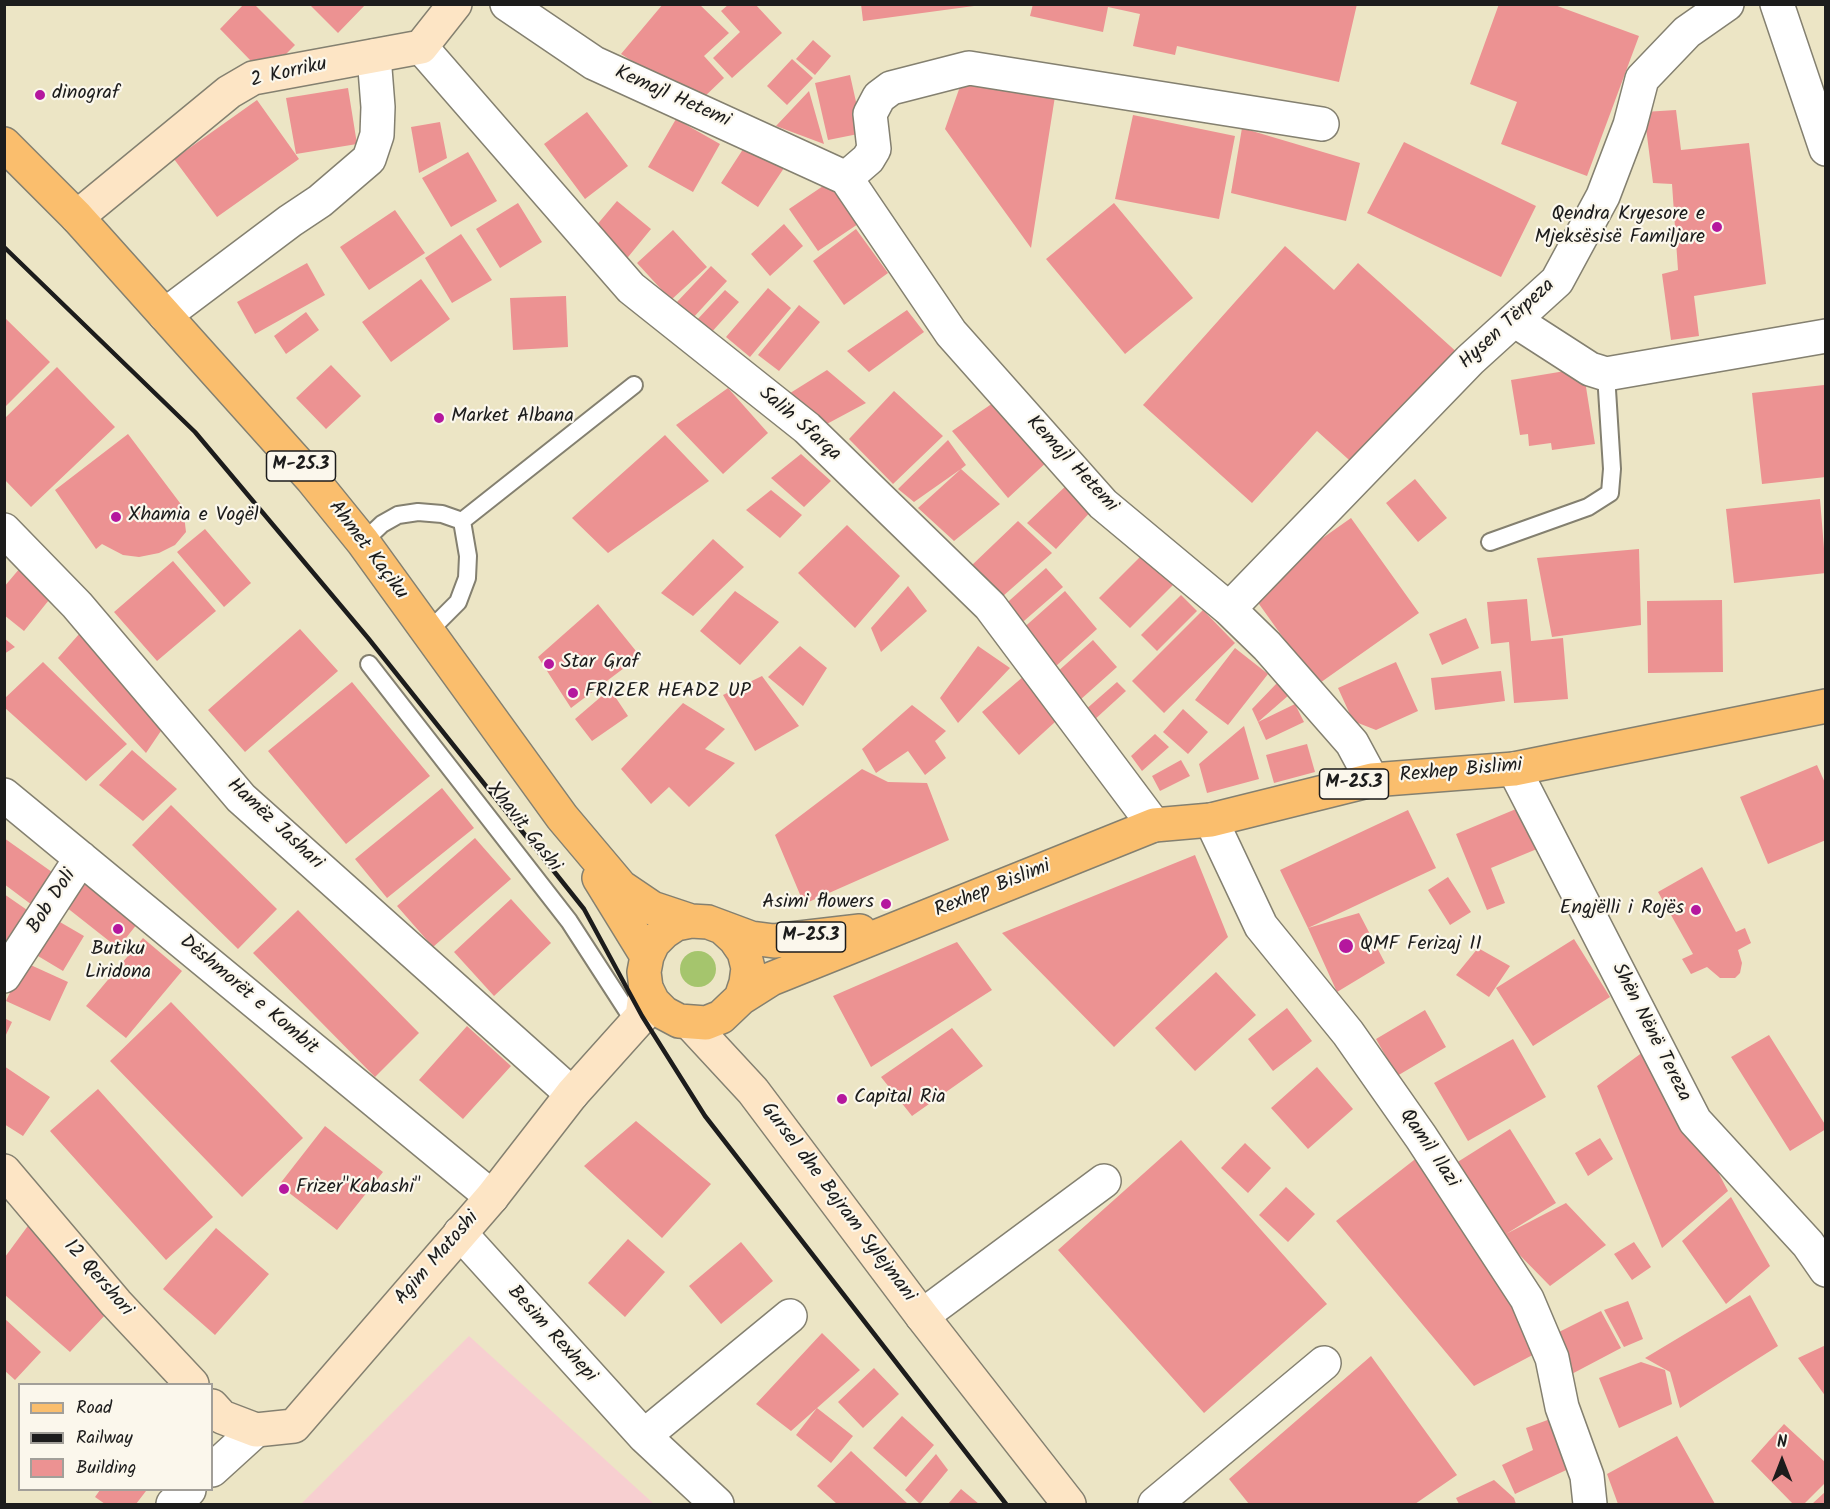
<!DOCTYPE html>
<html>
<head>
<meta charset="utf-8">
<style>
	body { margin:0 }
	#map { position:relative; width:1830px; height:1509px; overflow:hidden; background:#ece5c5; font-family:Kalam,sans-serif }
	canvas { display:block }
	.frame { position:absolute; inset:0; border:6px solid #1c1c1c; pointer-events:none }
	.legend { position:absolute; left:18px; top:1383px; width:195px; height:108px; box-sizing:border-box; background:#fbf7ec; border:2px solid #a29f99; margin:0; padding:8px 10px; list-style:none; font-size:18px; color:#1c1c1c }
	.legend li { display:flex; align-items:center; gap:12px; height:30px }
	.legend b { width:30px; border:2px solid #a29f99 }
	.north { position:absolute; left:1752px; top:1431px; width:60px; height:60px; -webkit-text-stroke:4px #fbf7ec; paint-order:stroke; rotate:0deg; font-size:16px; font-weight:700; line-height:24px; text-align:center; color:#1c1c1c }
	.north::after { content:''; display:block; margin:auto; width:21px; height:27px; background:#1c1c1c; clip-path:polygon(50% 0,100% 100%,50% 72%,0 100%) }
</style>
</head>
<body>
<div id="map">
<canvas width="1830" height="1509"></canvas>
<div class="frame"></div>
<ul class="legend">
<li><b style="height:8px;background:#fabe6d"></b>Road</li>
<li><b style="height:8px;background:#1c1c1c"></b>Railway</li>
<li><b style="height:16px;background:#ec9292"></b>Building</li>
</ul>
<div class="north">N</div>
</div>
<script>
const ctx = document.querySelector('canvas').getContext('2d');
ctx.lineJoin = 'round';
function paint(path, color) { ctx.fillStyle = color; ctx.fill(path, 'evenodd'); }
const shape = rows => new Path2D(rows.map(r => 'M' + r).join(''));
function strokePath(path, color, width, dash) { ctx.strokeStyle = color; ctx.lineWidth = width; ctx.lineCap = dash ? 'butt' : 'round'; ctx.setLineDash(dash || []); ctx.stroke(path); }
function write(font, color, halo, rows, align = 'center') {
  ctx.font = font + ' Kalam,sans-serif'; ctx.lineWidth = 4.5; ctx.setLineDash([]); ctx.textBaseline = 'middle'; ctx.strokeStyle = halo; ctx.fillStyle = color; for (const [text, x, y, turn = 0] of rows) {
    ctx.save(); ctx.translate(x, y); ctx.rotate((+turn || 0) * Math.PI / 180); ctx.textAlign = isNaN(turn) ? turn : align; if (halo) ctx.strokeText(text, 0, 0); ctx.fillText(text, 0, 0); ctx.restore();
  }
}
paint(shape([
	[469,1336,654,1504,301,1504]
]), '#f7cfd0');
paint(shape([
	'680 969a18 18 0 1 1 36 0a18 18 0 1 1-36 0Z'
]), '#a5c56d');
paint(shape([
	[244,4,254,4,295,45,286,54,251,61,220,29],
	[309,4,366,4,338,33],
	[663,4,699,4,729,33,704,56,724,78,701,100,660,79,621,54],
	[729,4,755,4,782,33,732,78,713,58,740,32,721,11],
	[861,4,974,4,974,6,863,21],
	[1033,4,1357,4,1339,82,1177,46,1175,55,1133,46,1140,14,1108,7,1103,32,1030,16],
	[1499,4,1552,4,1639,36,1587,176,1501,144,1517,102,1470,84],
	[813,40,831,56,815,75,796,59],
	[792,59,813,78,787,105,767,86],
	[850,75,863,133,828,140,815,83],
	[963,78,1056,90,1031,248,945,129],
	[348,88,357,144,296,154,286,98],
	[809,91,824,144,776,126],
	[257,100,299,159,217,217,174,159],
	[1676,110,1681,150,1749,143,1766,284,1694,296,1699,336,1671,340,1662,274,1678,270,1672,184,1653,183,1644,112],
	[587,112,628,166,585,199,544,144],
	[1133,115,1235,136,1219,219,1115,199],
	[676,119,720,144,693,192,648,167],
	[440,122,447,158,419,173,411,127],
	[1242,128,1360,163,1346,221,1231,193],
	[749,140,786,165,758,207,721,183],
	[1404,142,1536,206,1501,277,1367,213],
	[468,152,497,201,451,227,422,178],
	[832,180,861,222,818,251,789,209],
	[617,201,651,229,624,262,590,233],
	[518,203,542,242,500,268,476,229],
	[1114,203,1193,298,1125,354,1046,259],
	[395,210,425,253,369,290,340,247],
	[784,224,803,246,770,276,751,254],
	[856,229,888,273,844,305,813,261],
	[673,230,707,267,671,300,637,263],
	[461,234,492,280,452,303,425,258],
	[1285,246,1334,290,1358,263,1460,355,1358,468,1317,431,1252,503,1143,405],
	[307,263,325,295,255,334,237,302],
	[711,266,727,281,692,319,676,303],
	[421,279,450,319,391,362,362,322],
	[768,288,791,308,750,357,726,337],
	[725,290,739,302,709,335,695,322],
	[566,296,568,347,513,350,510,298],
	[799,305,820,322,779,371,758,355],
	[907,310,924,332,869,372,847,351],
	[306,312,319,330,286,354,274,336],
	[4,317,50,362,4,408],
	[331,365,361,396,326,429,296,398],
	[57,367,115,427,31,507,4,479,4,419],
	[1583,368,1595,444,1552,450,1551,443,1529,446,1528,434,1520,435,1511,380],
	[827,370,866,403,823,426,787,395],
	[1824,385,1826,477,1762,484,1752,393],
	[728,388,768,433,723,474,676,425],
	[894,391,943,436,893,484,849,439],
	[993,403,1049,460,1008,498,952,431],
	[128,434,183,507,186,532,175,545,159,553,139,557,123,555,102,544,96,549,55,490],
	[665,435,709,481,608,553,572,518],
	[948,440,966,465,961,469,1000,504,954,541,918,508,961,469,914,502,898,489],
	[801,454,831,481,804,507,771,478],
	[1415,479,1447,518,1418,542,1386,503],
	[1070,482,1095,507,1056,549,1027,523],
	[771,490,802,515,780,538,746,510],
	[1820,499,1826,573,1734,583,1726,509],
	[1351,518,1419,613,1317,685,1249,590],
	[1018,521,1052,553,1003,596,971,566],
	[847,525,900,576,855,628,798,573],
	[205,529,251,583,224,607,177,552],
	[713,539,744,567,693,616,661,593],
	[1639,549,1641,625,1552,637,1537,558],
	[1143,554,1174,584,1130,628,1099,598],
	[173,561,216,611,157,661,114,612],
	[20,568,53,595,24,631,4,615,4,587],
	[1046,568,1063,587,1017,627,1001,608],
	[908,586,927,611,881,652,871,628],
	[735,591,779,622,740,665,700,631],
	[1065,591,1097,629,1056,666,1020,631],
	[1181,595,1197,611,1157,651,1141,635],
	[1527,599,1531,641,1563,638,1568,699,1514,703,1509,642,1491,644,1487,602],
	[1722,600,1723,672,1648,673,1647,601],
	[598,604,640,656,571,708,538,657],
	[1203,610,1235,643,1164,713,1132,681],
	[1466,618,1479,648,1442,665,1429,634],
	[300,629,338,671,245,752,208,710],
	[80,633,167,722,146,753,58,658],
	[4,638,15,647,4,654],
	[1093,640,1117,667,1080,700,1056,673],
	[800,646,827,668,803,706,768,677],
	[978,646,1010,668,958,723,940,698],
	[1235,648,1268,674,1228,725,1195,700],
	[43,662,127,744,86,781,4,707,4,699],
	[1396,662,1418,711,1376,730,1353,721,1338,688],
	[1031,670,1067,711,1019,755,982,712],
	[1501,671,1505,701,1435,710,1431,678],
	[762,676,799,726,755,751,723,695],
	[352,682,430,776,346,844,268,751],
	[1117,682,1126,691,1093,721,1084,711],
	[1277,683,1289,695,1258,722,1252,709],
	[610,689,628,716,592,741,575,719],
	[683,703,725,729,705,749,735,763,689,807,669,787,651,804,621,769],
	[1295,704,1304,722,1266,740,1258,722],
	[912,705,946,731,935,741,946,758,925,775,908,751,876,773,862,749],
	[1183,709,1208,732,1188,754,1163,732],
	[1244,726,1259,779,1207,793,1199,764],
	[1155,734,1169,747,1142,771,1131,756],
	[1307,744,1315,772,1274,783,1266,755],
	[132,750,177,789,143,821,99,785],
	[1181,760,1190,776,1160,791,1152,776],
	[1817,765,1826,785,1826,840,1768,864,1740,797],
	[862,769,888,782,927,783,949,840,804,904,775,835],
	[442,788,474,828,387,898,355,859],
	[1528,804,1549,844,1491,868,1505,903,1487,910,1456,834],
	[171,805,277,909,238,949,132,845],
	[1408,810,1436,868,1308,928,1280,870],
	[4,838,59,877,36,908,4,884],
	[475,838,511,879,433,947,397,906],
	[1195,855,1228,937,1114,1047,1002,933],
	[1702,867,1736,932,1745,928,1751,943,1738,950,1742,963,1740,973,1735,978,1720,978,1707,967,1691,974,1682,959,1693,954,1658,892],
	[93,873,145,914,118,948,66,907],
	[1448,877,1471,912,1450,925,1428,890],
	[4,894,30,912,7,946,4,944],
	[511,899,551,943,494,996,454,952],
	[298,910,419,1033,375,1077,253,953],
	[1359,913,1385,963,1337,992,1308,928],
	[53,918,84,936,63,971,33,953],
	[143,938,182,971,126,1038,86,1006],
	[1574,939,1610,997,1533,1046,1496,988],
	[957,942,992,990,871,1067,833,996],
	[1478,948,1510,966,1489,997,1456,975],
	[24,962,68,982,50,1021,6,1001],
	[1216,972,1256,1015,1195,1071,1155,1028],
	[171,1002,303,1138,242,1197,110,1061],
	[1287,1008,1312,1041,1273,1071,1248,1039],
	[1425,1010,1446,1047,1397,1076,1376,1039],
	[4,1018,12,1022,4,1039],
	[467,1026,511,1066,463,1119,419,1080],
	[952,1028,983,1066,912,1116,881,1077],
	[1769,1035,1826,1126,1826,1129,1790,1151,1731,1057],
	[1513,1039,1546,1097,1468,1141,1434,1083],
	[1651,1046,1728,1191,1662,1248,1597,1086],
	[4,1066,50,1097,23,1136,4,1124],
	[1317,1067,1353,1109,1308,1149,1271,1108],
	[98,1089,213,1217,166,1260,50,1131],
	[636,1121,711,1184,662,1238,584,1166],
	[325,1126,383,1172,337,1230,279,1185],
	[1510,1129,1556,1203,1506,1234,1566,1203,1606,1245,1550,1286,1501,1236,1456,1163],
	[1600,1138,1613,1159,1588,1176,1575,1153],
	[1181,1140,1327,1304,1204,1413,1058,1250],
	[1245,1143,1271,1168,1248,1193,1221,1168],
	[1423,1153,1542,1350,1474,1386,1336,1221],
	[1286,1187,1315,1214,1288,1242,1259,1215],
	[1731,1197,1770,1266,1726,1304,1682,1241],
	[30,1223,108,1312,70,1352,5,1295,5,1257],
	[216,1228,269,1274,215,1335,163,1289],
	[628,1239,665,1272,625,1317,588,1283],
	[741,1242,773,1281,721,1324,689,1286],
	[1634,1242,1651,1267,1632,1280,1614,1254],
	[1750,1295,1778,1346,1680,1408,1670,1372,1645,1358],
	[1628,1301,1643,1339,1624,1347,1604,1310],
	[1601,1311,1621,1348,1566,1377,1549,1337],
	[4,1318,41,1352,15,1380,4,1370],
	[822,1333,860,1370,791,1431,756,1404],
	[1826,1345,1826,1397,1798,1358],
	[1371,1356,1457,1475,1415,1504,1249,1504,1229,1479],
	[1641,1362,1665,1370,1672,1404,1619,1428,1599,1378],
	[874,1368,899,1394,863,1428,838,1402],
	[817,1408,853,1436,831,1463,796,1435],
	[1561,1415,1577,1465,1515,1494,1502,1465,1533,1450,1526,1428],
	[902,1416,934,1445,906,1477,873,1448],
	[1784,1424,1826,1463,1826,1482,1804,1504,1793,1504,1751,1461],
	[1677,1436,1715,1504,1618,1504,1607,1474],
	[851,1451,908,1504,837,1504,817,1486],
	[936,1454,948,1470,920,1504,905,1490],
	[1494,1480,1514,1498,1516,1504,1459,1504,1456,1498],
	[961,1489,979,1504,948,1504],
	[100,1490,143,1490,146,1491,136,1504,105,1504,95,1497],
	[1826,1491,1826,1504,1812,1504]
]), '#ec9292');
const lane = shape([
	[462,521,634,385],
	[363,542,382,524,398,515,418,512,442,514,462,521],
	[1490,542,1588,507,1610,493,1612,469,1606,374],
	[428,632,458,602,467,578,468,556,462,521],
	[369,664,569,921,635,1023]
]);
const street = shape([
	[507,4,594,63,846,178,951,333,1103,504,1229,609,1267,646,1352,743,1372,780],
	[1777,4,1826,149],
	[421,47,631,288,807,428,990,606,1154,825],
	[846,178,868,159,874,149,870,114,879,97,891,88,969,68,1322,124],
	[165,315,290,221,320,201,369,159,377,135,378,107,374,56],
	[1514,320,1590,369,1606,374,1826,336],
	[4,530,77,605,241,798,572,1094],
	[1229,609,1470,360,1557,281,1603,196,1630,125,1642,79,1687,32,1727,4],
	[1514,769,1695,1121,1808,1244,1826,1270],
	[4,795,492,1197],
	[1211,820,1261,926,1348,1033,1421,1137,1527,1299,1552,1358,1562,1407,1587,1476,1590,1504],
	[4,976,81,858],
	[460,1233,644,1436,717,1504],
	[922,1316,1104,1181],
	[644,1436,790,1316],
	[212,1470,256,1430],
	[173,1504,189,1490],
	[1155,1504,1324,1363]
]);
const secondary = shape([
	[77,217,229,92,253,78,421,47,455,4],
	[690,1023,753,1091,922,1316,1069,1504],
	[4,1171,116,1303,192,1384],
	[212,1406,222,1417,256,1430,294,1426,492,1197,572,1094,642,1016,646,988]
]);
const primary = shape([
	[4,144,77,217,312,479,363,542,562,817,621,887,652,908,691,921],
	[599,878,647,956],
	[723,928,735,939,744,952,748,968,746,983,741,998,721,1017,706,1023,679,1021,664,1013,653,1002,646,988,644,972,647,956,653,943,664,932,676,924,691,921,708,922,751,938,774,941,860,931],
	[741,998,771,979,1154,825,1211,820,1372,780,1514,769,1826,706]
]);
strokePath(lane, '#848070', 20);
strokePath(street, '#848070', 36);
strokePath(secondary, '#848070', 36);
strokePath(primary, '#848070', 36);
strokePath(lane, '#fff', 16);
strokePath(street, '#fff', 33);
strokePath(secondary, '#fde5c5', 33);
strokePath(primary, '#fabe6d', 33);
strokePath(shape([
	[4,247,195,432,368,638,584,909,642,1016,705,1116,1006,1504]
]), '#1c1c1c', 4.5);
for (const [x, y, r, color] of [
	[40,95,6,"#b5179e"],
	[1717,227,6,"#b5179e"],
	[439,418,6,"#b5179e"],
	[116,517,6,"#b5179e"],
	[549,664,6,"#b5179e"],
	[573,693,6,"#b5179e"],
	[886,904,6,"#b5179e"],
	[1696,910,6,"#b5179e"],
	[118,929,6,"#b5179e"],
	[1346,946,8,"#b5179e"],
	[842,1099,6,"#b5179e"],
	[284,1189,6,"#b5179e"]
]) { const dot = new Path2D(); dot.arc(x, y, r, 0, 2 * Math.PI); ctx.fillStyle = color; ctx.fill(dot); strokePath(dot, '#fbf7ec', 2); }
for (const [x, y, w] of [
	[301,466,69],
	[1354,784,69],
	[811,937,69]
]) { const box = new Path2D(); box.roundRect(x - w / 2, y - 15, w, 30, 4.5); ctx.fillStyle = '#fbf7ec'; ctx.fill(box); strokePath(box, '#1c1c1c', 1.5); }
write('bold 18px', '#1c1c1c', null, [
	["M-25.3",301,466],
	["M-25.3",1354,784],
	["M-25.3",811,937]
]);
write('20px', '#1c1c1c', '#fbf7ec', [
	["2 Korriku",289,74,-13],
	["Kemajl Hetemi",672,98,24],
	["Hysen Tërpeza",1508,325,-43],
	["Salih Sfarqa",799,425,41],
	["Kemajl Hetemi",1071,465,47],
	["Ahmet Kaçiku",367,551,53],
	["Rexhep Bislimi",1461,772,-5],
	["Hamëz Jashari",274,825,43],
	["Xhavit Gashi",523,828,52],
	["Rexhep Bislimi",993,890,-22],
	["Bob Doli",53,902,-57],
	["Dëshmorët e Kombit",248,996,40],
	["Shën Nënë Tereza",1650,1033,63],
	["Qamil Ilazi",1428,1149,56],
	["Gursel dhe Bajram Sylejmani",837,1203,53],
	["Agim Matoshi",438,1259,-49],
	["12 Qershori",97,1279,49],
	["Besim Rexhepi",551,1335,48]
]);
write('20px', '#1c1c1c', '#fbf7ec', [
	["dinograf",52,95],
	["Qendra Kryesore e",1705,216,"right"],
	["Mjeksësisë Familjare",1705,239,"right"],
	["Market Albana",451,418],
	["Xhamia e Vogël",128,517],
	["Star Graf",561,664],
	["FRIZER HEADZ UP",585,693],
	["Asimi flowers",874,904,"right"],
	["Engjëlli i Rojës",1684,910,"right"],
	["QMF Ferizaj II",1360,946],
	["Butiku",118,951,"center"],
	["Liridona",118,974,"center"],
	["Capital Ria",854,1099],
	["Frizer\"Kabashi\"",296,1189]
], 'left');
</script>
</body>
</html>
